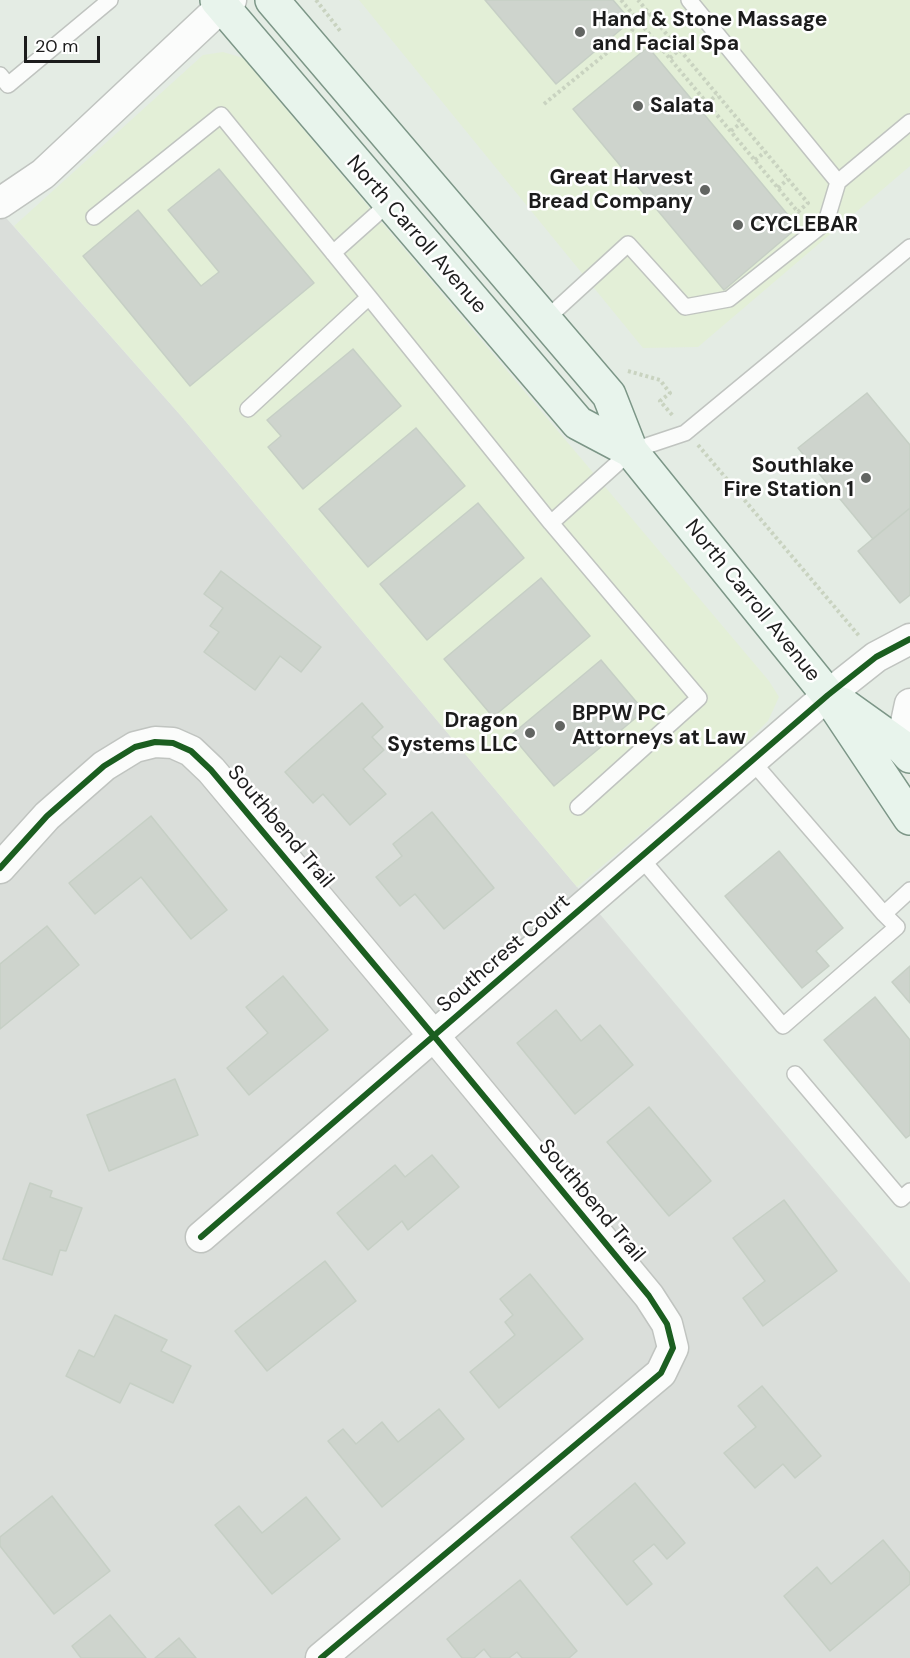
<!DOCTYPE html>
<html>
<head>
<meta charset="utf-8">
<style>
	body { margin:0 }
	#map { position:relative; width:910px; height:1658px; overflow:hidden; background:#e4ece4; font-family:"DM Sans",sans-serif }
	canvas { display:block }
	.scale { position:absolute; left:24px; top:36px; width:76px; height:27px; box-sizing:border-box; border:3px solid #1c1c1c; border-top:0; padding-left:8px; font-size:18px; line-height:21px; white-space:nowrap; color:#1c1c1c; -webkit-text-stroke:4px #fff; paint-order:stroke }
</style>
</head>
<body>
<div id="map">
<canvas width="910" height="1658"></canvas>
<div class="scale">20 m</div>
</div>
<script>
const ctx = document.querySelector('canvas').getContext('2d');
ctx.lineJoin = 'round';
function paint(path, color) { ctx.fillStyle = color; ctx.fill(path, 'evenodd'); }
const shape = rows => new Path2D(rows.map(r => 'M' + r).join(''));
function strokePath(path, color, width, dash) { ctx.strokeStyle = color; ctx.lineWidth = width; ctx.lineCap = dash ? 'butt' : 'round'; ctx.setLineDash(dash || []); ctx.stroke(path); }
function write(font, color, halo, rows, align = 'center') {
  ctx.font = font + ' "DM Sans",sans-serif'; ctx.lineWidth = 5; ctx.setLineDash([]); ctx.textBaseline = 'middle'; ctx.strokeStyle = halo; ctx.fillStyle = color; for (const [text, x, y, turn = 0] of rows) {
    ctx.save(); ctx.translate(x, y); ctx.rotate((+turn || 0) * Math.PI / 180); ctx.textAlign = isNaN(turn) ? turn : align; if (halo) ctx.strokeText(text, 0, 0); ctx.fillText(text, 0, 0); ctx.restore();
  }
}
paint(shape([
	[0,211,182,417,910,1283,910,1658,0,1658]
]), '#dadeda');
paint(shape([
	[359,0,910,0,910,166,698,347,643,348],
	[223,52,243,58,769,681,779,697,768,721,731,758,577,887,182,417,14,226,203,55]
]), '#e3efd7');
const building = shape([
	[485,0,613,0,631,21,556,84,485,0],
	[648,47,798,227,724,290,573,109,648,47],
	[219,169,314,283,190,386,83,256,138,210,201,286,219,272,168,210,219,169],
	[353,349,401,406,303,489,268,447,281,436,267,420,353,349],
	[867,393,910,445,910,508,873,539,798,448,867,393],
	[416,428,465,486,368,567,319,509,416,428],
	[478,503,524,558,427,640,380,584,478,503],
	[910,508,910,595,900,603,858,551,910,508],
	[221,571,321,647,301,672,280,656,255,690,204,652,219,632,210,626,223,608,204,594,221,571],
	[541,578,590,636,493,717,444,659,541,578],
	[601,660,644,711,554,786,511,735,601,660],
	[362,703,383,727,372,737,384,750,363,769,386,794,350,825,323,794,313,803,285,772,362,703],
	[432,812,494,888,444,929,415,894,400,906,376,877,402,856,393,844,432,812],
	[151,816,227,910,191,939,141,877,95,914,69,883,151,816],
	[779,851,843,928,816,951,829,966,802,988,725,896,779,851],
	[47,926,79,965,0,1029,0,964,47,926],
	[910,966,910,1003,892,982,910,966],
	[283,976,328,1030,249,1095,227,1068,268,1033,246,1007,283,976],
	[875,997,910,1040,910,1135,906,1138,824,1040,875,997],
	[556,1010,581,1041,600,1025,633,1065,575,1114,517,1043,556,1010],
	[175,1079,198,1135,109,1171,87,1115,175,1079],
	[649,1107,711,1181,669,1216,607,1142,649,1107],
	[432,1155,459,1187,408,1230,402,1221,368,1250,337,1213,395,1165,405,1177,432,1155],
	[30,1183,52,1191,50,1197,82,1208,66,1251,60,1250,52,1275,3,1259,30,1183],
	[784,1200,837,1271,763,1326,743,1298,765,1281,733,1238,784,1200],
	[325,1261,356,1301,267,1371,235,1331,325,1261],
	[530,1274,583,1339,499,1408,470,1372,515,1335,505,1322,513,1315,500,1299,530,1274],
	[115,1315,167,1340,161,1351,191,1366,173,1403,130,1383,120,1403,66,1376,79,1350,94,1357,115,1315],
	[762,1386,821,1456,795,1478,783,1464,755,1488,724,1453,756,1427,738,1406,762,1386],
	[439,1409,464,1439,382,1507,328,1441,343,1429,356,1444,382,1422,398,1442,439,1409],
	[635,1483,685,1543,667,1559,654,1544,633,1561,652,1584,627,1605,571,1537,635,1483],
	[52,1496,110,1571,54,1614,0,1546,0,1537,52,1496],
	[306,1497,340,1539,272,1594,215,1525,239,1506,262,1533,306,1497],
	[883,1540,910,1573,910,1584,830,1651,784,1596,817,1567,831,1584,883,1540],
	[520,1580,577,1651,569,1658,522,1658,517,1652,509,1658,491,1658,484,1649,474,1658,462,1658,447,1639,520,1580],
	[110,1615,146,1658,81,1658,72,1646,110,1615],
	[179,1638,196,1658,155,1658,179,1638]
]);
paint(building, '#ced4cd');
strokePath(building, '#c6cfc5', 1.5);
const service = shape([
	[689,0,838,182],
	[0,75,8,85,110,0],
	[94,217,221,115,369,297],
	[333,253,389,203],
	[545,320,628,244,685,307,729,299,826,222,838,182,910,122],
	[248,409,369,297,551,523,699,698,578,807],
	[551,523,631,451,685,433,910,247],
	[751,760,884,914,910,890],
	[640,857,783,1026,897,927,884,914],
	[795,1074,901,1199,910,1191]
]);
const minor = shape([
	[0,203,43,174,222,6,231,0],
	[901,746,910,704],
	[0,868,47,816,104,766,135,747,155,742,173,743,191,751,211,770,434,1036,649,1296,667,1324,673,1348,661,1373,321,1658],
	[201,1237,828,695,876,657,910,639]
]);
const secondary = shape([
	[217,0,578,423,631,451],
	[272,0,609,395,631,451,828,695,910,818],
	[842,704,901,746,910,756]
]);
strokePath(service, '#c0c4c0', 18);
strokePath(minor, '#c0c4c0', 33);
strokePath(secondary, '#7c9687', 36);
strokePath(shape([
	[316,0,341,32],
	[621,0,798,212,808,203,638,0],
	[670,58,679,50],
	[707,103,717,95],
	[544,104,630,34,638,20,648,12],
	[731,131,741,123],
	[755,160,765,152],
	[778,188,788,179],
	[628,371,660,380,670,393,660,401,674,417],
	[698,445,860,637]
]), '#c9d3c0', 4, [3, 3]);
strokePath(service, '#fbfcfb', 15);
strokePath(minor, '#fbfcfb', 30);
strokePath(secondary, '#e8f4ec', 33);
strokePath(shape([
	[0,868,47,816,104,766,135,747,155,742,173,743,191,751,211,770,434,1036,649,1296,667,1324,673,1348,661,1373,321,1658],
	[201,1237,828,695,876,657,910,639]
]), '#1b5e20', 6);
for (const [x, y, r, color] of [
	[580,32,6,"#626562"],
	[638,106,6,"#626562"],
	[705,190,6,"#626562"],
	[738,225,6,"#626562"],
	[866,478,6,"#626562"],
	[560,726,6,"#626562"],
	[530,733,6,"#626562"]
]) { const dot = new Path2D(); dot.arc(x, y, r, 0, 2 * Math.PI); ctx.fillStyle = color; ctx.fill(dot); strokePath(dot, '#fff', 2); }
write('bold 21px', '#1c1c1c', '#fff', [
	["Hand & Stone Massage",592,20],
	["and Facial Spa",592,44],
	["Salata",650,106],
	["Great Harvest",693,178,"right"],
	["Bread Company",693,202,"right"],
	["CYCLEBAR",750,225],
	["Southlake",854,466,"right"],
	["Fire Station 1",854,490,"right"],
	["BPPW PC",572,714],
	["Attorneys at Law",572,738],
	["Dragon",518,721,"right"],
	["Systems LLC",518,745,"right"]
], 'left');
write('21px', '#1c1c1c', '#fff', [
	["North Carroll Avenue",416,235,49],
	["North Carroll Avenue",752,601,51],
	["Southbend Trail",280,827,50],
	["Southcrest Court",504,954,-41],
	["Southbend Trail",591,1201,50]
]);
</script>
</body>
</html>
